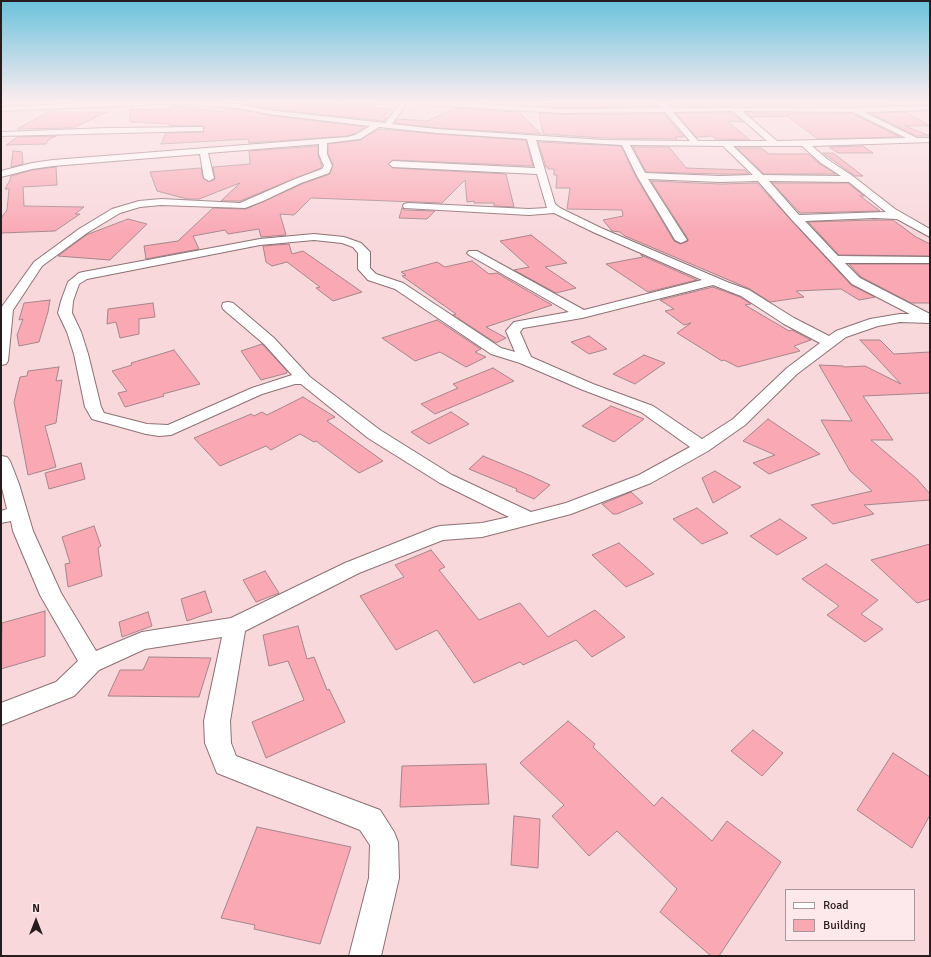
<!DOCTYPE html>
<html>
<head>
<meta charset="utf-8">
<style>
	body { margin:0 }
	#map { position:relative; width:931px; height:957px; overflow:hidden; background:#f9d8dc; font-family:Signika,sans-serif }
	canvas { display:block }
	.frame { position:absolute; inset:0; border:2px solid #271c1d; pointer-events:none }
	.legend { position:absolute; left:785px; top:889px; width:130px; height:52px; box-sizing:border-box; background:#fde9eb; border:1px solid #a79799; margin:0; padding:5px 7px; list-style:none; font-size:12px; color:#271c1d }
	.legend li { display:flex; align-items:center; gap:8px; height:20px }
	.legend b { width:20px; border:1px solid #a79799 }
	.north { position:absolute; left:16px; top:901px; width:40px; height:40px; -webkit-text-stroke:3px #fde9eb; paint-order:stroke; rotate:0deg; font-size:11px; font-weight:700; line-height:16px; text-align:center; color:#271c1d }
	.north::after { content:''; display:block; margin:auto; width:14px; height:18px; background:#271c1d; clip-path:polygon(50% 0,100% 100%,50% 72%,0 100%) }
</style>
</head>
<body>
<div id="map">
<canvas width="931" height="957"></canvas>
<div class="frame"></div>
<ul class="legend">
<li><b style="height:5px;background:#fff"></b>Road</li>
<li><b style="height:11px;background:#f9a8b4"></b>Building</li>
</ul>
<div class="north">N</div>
</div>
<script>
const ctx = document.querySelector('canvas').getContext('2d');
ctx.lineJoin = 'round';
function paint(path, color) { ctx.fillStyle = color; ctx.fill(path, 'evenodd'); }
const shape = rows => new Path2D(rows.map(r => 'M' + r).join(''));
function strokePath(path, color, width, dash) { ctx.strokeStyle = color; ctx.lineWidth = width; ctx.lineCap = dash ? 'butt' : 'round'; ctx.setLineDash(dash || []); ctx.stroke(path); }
const building = shape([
	[247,102,322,102,340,105,343,102,377,102,373,108,392,109,382,117,387,118,384,121,268,109,244,104,247,102],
	[584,102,657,102,658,107,561,108,538,106,538,104,584,102],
	[667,102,888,102,894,105,670,106,667,102],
	[175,106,221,112,229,109,238,109,268,115,365,127,354,134,347,136,249,143,248,139,161,144,166,133,203,132,204,127,203,126,170,126,170,124,130,122,130,109,164,110,175,106],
	[455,108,519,112,541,134,437,128,395,123,398,119,428,121,455,108],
	[48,112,107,112,73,128,17,129,48,112],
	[906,112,930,126,905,126,930,136,917,136,870,113,906,112],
	[539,113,561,114,664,114,684,137,675,137,677,139,604,138,543,134,539,113],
	[676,113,732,113,743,122,727,121,750,140,715,139,713,136,696,137,676,113],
	[746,113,853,114,900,137,818,139,787,116,751,117,746,113],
	[379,129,437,134,526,140,533,166,393,160,388,164,393,168,506,174,514,207,494,206,494,203,474,203,474,201,467,202,465,180,442,203,311,198,294,215,280,214,286,235,261,237,259,229,228,234,225,230,193,236,199,249,146,259,144,246,178,241,213,208,246,209,302,184,330,174,333,165,328,154,328,144,360,140,379,129],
	[56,136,48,140,46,144,6,145,18,137,56,136],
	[538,142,621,146,636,177,674,241,680,244,688,241,688,239,651,181,720,184,757,183,851,285,875,297,859,300,841,289,796,291,804,297,770,302,750,289,625,236,620,232,612,231,603,220,623,216,622,210,567,209,570,188,556,188,557,175,554,175,554,169,548,169,548,167,546,167,538,142],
	[318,146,318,155,322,166,321,168,240,201,221,201,240,183,199,199,187,199,157,191,150,172,201,168,203,178,210,182,215,179,213,167,250,164,249,151,318,146],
	[863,146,873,153,838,153,829,147,863,146],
	[633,147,669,147,686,168,745,170,749,174,720,174,646,172,633,147],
	[737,148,761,148,769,154,808,154,820,164,836,174,764,174,737,148],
	[13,151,22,152,23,164,11,167,13,151],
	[823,153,833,153,863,176,855,176,823,153],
	[56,167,57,185,23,187,24,206,84,207,75,214,80,214,55,231,1,233,1,218,7,210,9,189,5,189,10,180,11,176,32,170,56,167],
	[772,183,848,183,864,196,860,196,880,211,800,213,772,183],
	[402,208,404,210,435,211,427,219,399,218,402,208],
	[128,219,147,224,110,260,58,256,86,235,128,219],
	[874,220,893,220,916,237,930,244,930,256,839,255,808,222,874,220],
	[531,235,567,263,545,267,576,288,556,293,514,270,529,267,500,241,531,235],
	[289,244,292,254,303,251,362,292,333,301,316,288,320,287,287,262,272,266,266,262,263,246,289,244],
	[641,255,697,280,648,292,606,264,643,257,641,255],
	[472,261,489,274,497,273,552,305,486,327,506,338,496,343,453,315,456,314,402,276,406,275,401,272,437,262,445,267,472,261],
	[849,264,930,264,930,303,911,303,861,277,849,264],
	[713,287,740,297,751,304,745,305,789,331,792,330,811,340,794,346,800,351,738,367,724,360,722,361,677,333,691,323,684,325,665,311,674,309,660,300,713,287],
	[50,300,48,312,39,342,19,346,17,335,23,319,19,320,24,303,50,300],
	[153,303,155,317,139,319,139,334,120,338,116,322,107,324,108,309,153,303],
	[437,320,481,349,475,352,486,357,466,367,440,352,415,361,382,338,437,320],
	[589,336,607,349,589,354,571,342,589,336],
	[860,340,880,340,894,354,930,352,930,393,863,396,893,440,871,440,917,479,930,494,930,500,864,505,874,514,833,524,811,505,872,491,850,471,821,420,852,421,819,365,843,366,844,367,865,366,901,384,860,340],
	[262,344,287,371,287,373,261,380,241,351,262,344],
	[174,350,200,384,163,394,164,396,125,407,118,393,127,391,112,371,132,365,131,363,174,350],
	[644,355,665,363,635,384,613,374,644,355],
	[59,367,56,381,62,380,56,423,45,426,56,467,28,475,14,402,20,377,27,376,28,371,59,367],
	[493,368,514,381,435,414,421,404,458,388,453,384,493,368],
	[303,397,335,417,327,421,383,461,359,473,316,441,314,442,300,434,271,450,266,446,220,466,194,438,251,414,254,416,262,412,267,415,303,397],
	[611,406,644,419,614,442,582,426,611,406],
	[451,412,469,424,429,444,411,432,451,412],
	[768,419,820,454,769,474,753,463,775,455,743,441,768,419],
	[483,456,531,476,550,485,534,499,516,491,517,489,469,469,483,456],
	[81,463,85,479,49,489,45,473,81,463],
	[715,471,741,487,713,503,702,478,715,471],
	[631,492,643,503,617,514,613,514,602,504,631,492],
	[697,508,728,533,702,544,673,519,697,508],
	[780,519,807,538,777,555,750,536,780,519],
	[94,526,101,546,98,548,102,576,68,587,65,564,70,563,62,537,94,526],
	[619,543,654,574,626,587,592,555,619,543],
	[930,544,930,599,917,603,871,560,930,544],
	[431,550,445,567,439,570,479,620,520,603,548,637,595,610,625,637,592,657,576,640,523,665,520,662,474,683,437,630,396,650,360,596,404,577,395,565,431,550],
	[826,564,878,600,861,614,883,629,865,642,827,615,839,606,802,579,826,564],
	[265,571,279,593,256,602,243,580,265,571],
	[205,591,212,612,187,621,181,599,205,591],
	[45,611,45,656,1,669,2,623,45,611],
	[148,612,152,626,122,637,119,622,148,612],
	[298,626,307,659,314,657,327,690,329,689,345,722,266,758,252,722,304,700,288,661,269,666,263,635,298,626],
	[149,657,211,658,199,697,108,696,120,670,143,670,149,657],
	[568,721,595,744,593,747,654,806,662,797,712,841,727,821,781,862,719,956,711,956,660,912,677,889,617,831,589,856,552,816,564,805,520,763,568,721],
	[753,730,783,753,762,776,731,751,753,730],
	[893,753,930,777,930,815,912,848,857,810,893,753],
	[486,764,489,804,400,807,402,766,486,764],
	[514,816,540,819,538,868,511,865,514,816],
	[257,827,351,847,320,944,254,929,255,925,221,918,257,827]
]);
paint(building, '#f9a8b4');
strokePath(building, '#a4868a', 1);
const street = shape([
	[106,102,168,102,165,104,1,111,1,107,106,102],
	[169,102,238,104,268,110,385,123,401,102,408,102,392,124,437,129,604,140,690,141,665,112,561,113,415,104,412,102,456,102,561,109,661,108,658,104,660,102,665,102,669,108,854,108,930,106,930,110,864,112,917,138,930,138,930,142,812,146,827,159,854,177,895,209,930,229,930,237,897,219,874,218,805,221,838,256,930,257,930,263,845,263,860,278,930,314,930,323,900,322,878,326,846,337,797,374,745,425,708,451,651,483,571,514,482,537,443,540,359,573,245,631,230,721,231,743,236,756,380,810,394,832,398,842,399,878,381,956,349,956,369,878,370,845,360,830,217,773,205,743,204,721,222,637,145,649,99,670,74,696,1,725,1,703,56,682,78,661,40,595,13,531,11,521,1,523,1,511,7,509,1,484,1,456,7,457,10,461,19,484,33,531,61,593,96,651,142,632,231,618,345,563,433,528,440,526,482,523,509,517,440,483,368,438,301,384,295,384,262,394,171,435,159,436,146,434,92,419,85,407,74,354,67,332,58,313,61,301,68,282,79,273,83,272,260,239,314,234,344,237,361,243,370,252,370,268,376,274,403,283,501,348,515,352,506,331,514,322,569,312,469,255,467,253,469,251,477,251,584,310,702,280,593,232,554,213,529,215,404,208,403,206,404,204,408,203,529,209,547,208,537,174,393,167,389,164,393,161,535,168,527,139,437,133,379,127,360,139,327,143,327,154,332,166,329,173,301,183,263,201,245,208,161,205,140,207,120,213,87,233,42,266,13,310,8,361,6,364,1,365,1,308,34,262,79,229,112,209,139,201,161,199,240,203,295,179,322,169,324,166,319,154,319,144,208,153,214,178,209,181,204,178,200,154,53,166,32,169,1,177,1,171,32,163,53,160,347,137,355,135,370,126,268,114,238,108,172,104,169,102],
	[733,111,767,141,698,141,673,112,733,111],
	[742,111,853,112,906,138,777,141,742,111],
	[536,140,622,145,637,176,675,240,681,243,687,240,648,179,720,182,758,181,792,220,852,284,910,314,900,314,870,319,836,331,829,336,794,318,749,290,727,282,601,228,560,208,555,204,536,140],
	[630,145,723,146,753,175,720,176,645,173,630,145],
	[733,146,802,146,821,163,841,176,763,175,733,146],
	[769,181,849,182,886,212,799,215,769,181],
	[314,240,342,243,353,247,358,253,358,269,368,280,395,289,491,354,520,363,583,390,641,412,690,447,639,475,566,503,531,512,452,475,380,430,310,377,274,338,233,303,228,302,223,303,222,306,223,309,264,344,292,375,252,388,168,425,147,424,104,413,101,407,88,354,81,332,72,313,73,301,79,284,87,279,92,278,260,245,314,240],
	[713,285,741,296,784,324,820,343,787,368,733,419,702,439,653,406,593,384,531,357,520,332,523,328,582,318,713,285],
	[200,127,203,127,203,131,1,136,1,132,109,128,200,127]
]);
strokePath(street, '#8d7074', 2);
paint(street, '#fff');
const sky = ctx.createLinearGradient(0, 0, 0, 236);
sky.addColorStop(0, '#6ac2dc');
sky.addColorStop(0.43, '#fcedef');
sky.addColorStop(1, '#fcedef00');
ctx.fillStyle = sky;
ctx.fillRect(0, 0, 931, 236);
</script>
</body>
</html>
